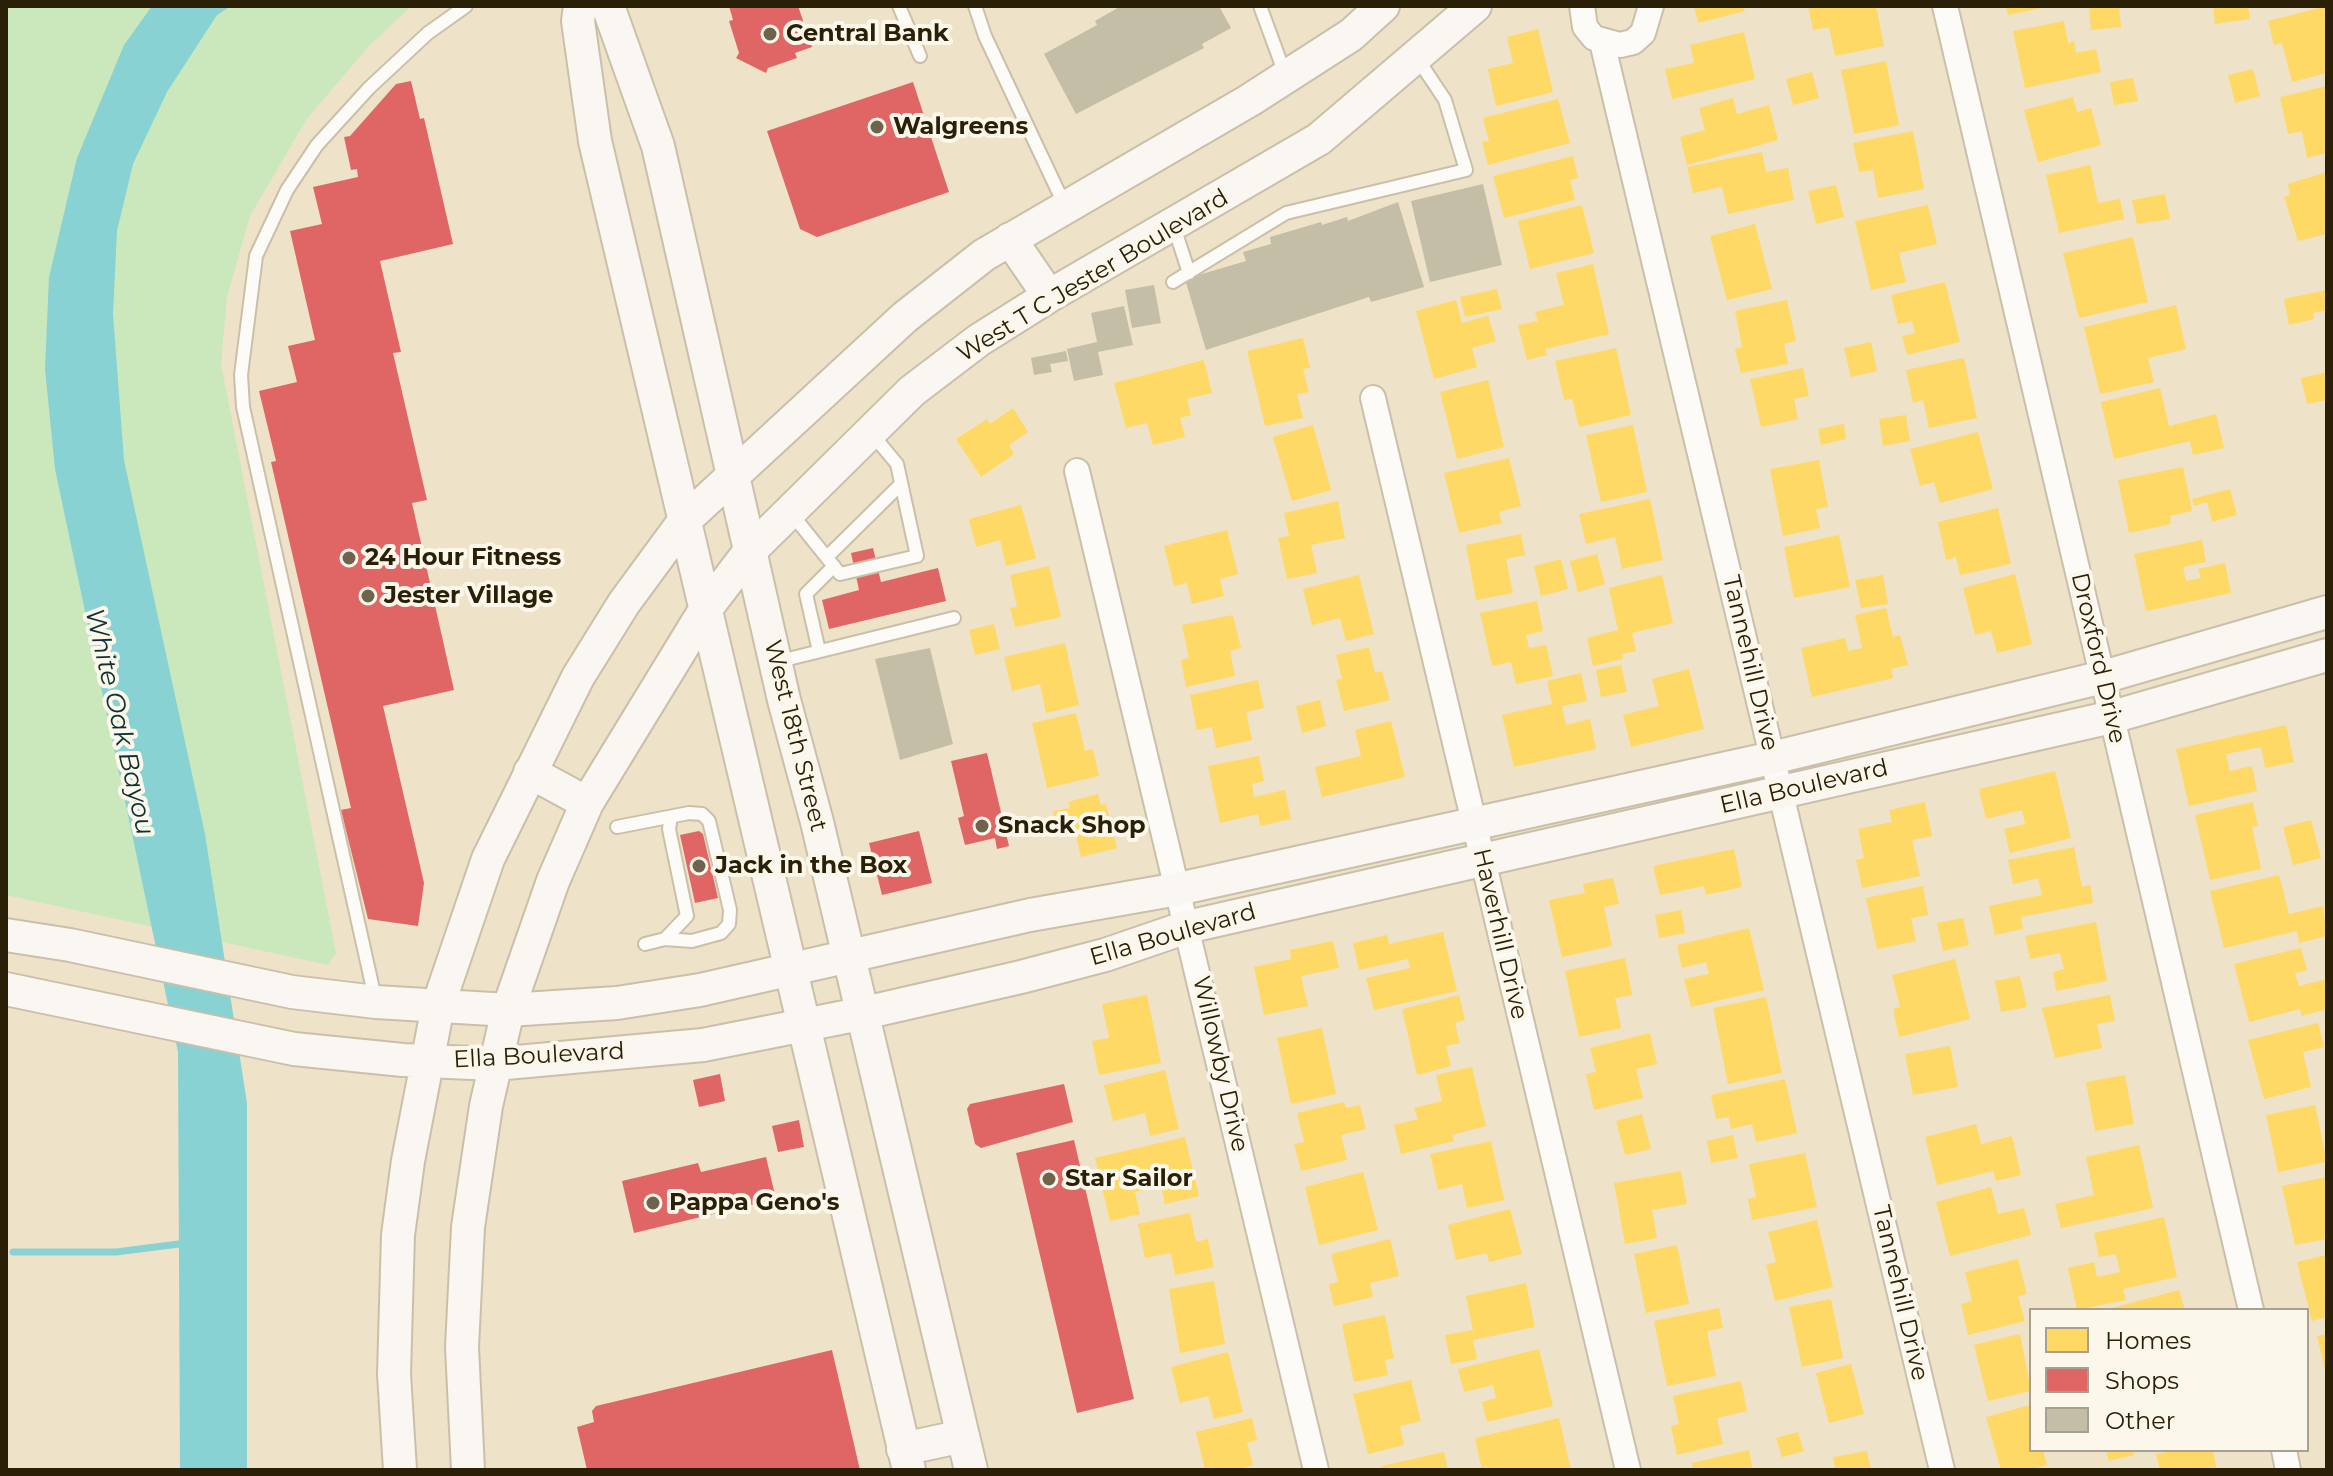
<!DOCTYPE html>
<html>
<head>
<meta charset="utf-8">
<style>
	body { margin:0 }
	#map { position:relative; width:2333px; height:1476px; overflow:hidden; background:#eee2c8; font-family:Montserrat,sans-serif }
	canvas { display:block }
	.frame { position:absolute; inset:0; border:8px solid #2a2008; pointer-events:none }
	.legend { position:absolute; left:2029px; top:1308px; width:280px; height:144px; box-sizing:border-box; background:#fcf7eb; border:2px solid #a8a190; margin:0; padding:10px 14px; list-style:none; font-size:24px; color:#2a2008 }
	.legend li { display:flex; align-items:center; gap:16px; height:40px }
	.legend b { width:40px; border:2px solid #a8a190 }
</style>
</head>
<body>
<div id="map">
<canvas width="2333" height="1476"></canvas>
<div class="frame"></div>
<ul class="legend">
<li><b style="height:22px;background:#ffd966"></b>Homes</li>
<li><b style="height:22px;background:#e06666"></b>Shops</li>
<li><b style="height:22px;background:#c4bea6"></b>Other</li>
</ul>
</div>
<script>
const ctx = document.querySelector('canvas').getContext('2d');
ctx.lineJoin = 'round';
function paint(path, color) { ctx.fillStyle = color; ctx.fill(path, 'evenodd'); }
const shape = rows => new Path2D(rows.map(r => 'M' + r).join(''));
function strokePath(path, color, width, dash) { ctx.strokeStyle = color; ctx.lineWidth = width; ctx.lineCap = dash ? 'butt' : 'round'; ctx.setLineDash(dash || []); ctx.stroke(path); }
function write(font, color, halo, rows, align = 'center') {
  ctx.font = font + ' Montserrat,sans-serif'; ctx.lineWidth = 8; ctx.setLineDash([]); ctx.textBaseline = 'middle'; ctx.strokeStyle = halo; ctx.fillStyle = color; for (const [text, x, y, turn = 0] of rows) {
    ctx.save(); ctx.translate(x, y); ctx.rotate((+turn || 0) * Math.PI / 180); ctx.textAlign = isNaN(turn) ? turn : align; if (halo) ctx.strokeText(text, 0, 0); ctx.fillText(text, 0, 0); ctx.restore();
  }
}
paint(shape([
	[6,6,411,6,367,48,306,120,250,216,227,297,221,364,336,953,328,965,6,895]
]), '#cbe8bc');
paint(shape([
	[152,6,231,6,217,15,167,92,133,164,117,231,113,314,124,460,205,834,247,1103,247,1470,180,1470,178,1052,55,469,45,369,49,277,77,158,124,45]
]), '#88d2d3');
paint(shape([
	[1694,6,1743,6,1745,11,1698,23],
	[1808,6,1876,6,1884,46,1835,56,1829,27,1813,30],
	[2006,6,2046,6,2046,7,2008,15],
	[2089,6,2119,6,2121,27,2091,30],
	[2213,6,2248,6,2250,19,2215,24],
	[2327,6,2327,73,2292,82,2282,43,2274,45,2268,21],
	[2064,21,2068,43,2074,41,2076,53,2096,49,2101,72,2025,88,2013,31],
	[1538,29,1553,92,1496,106,1488,69,1513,63,1507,37],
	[1744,32,1755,79,1672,99,1665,69,1694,63,1690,45],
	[1886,61,1899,125,1854,134,1841,70],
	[2253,69,2260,96,2235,103,2228,75],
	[1812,72,1819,98,1793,105,1786,79],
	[2133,78,2138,101,2114,105,2110,82],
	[2327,86,2327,153,2307,158,2302,131,2288,134,2280,97],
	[2073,97,2077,112,2091,108,2101,145,2038,162,2024,110],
	[1733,98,1737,114,1769,105,1778,140,1687,165,1680,137,1705,130,1699,108],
	[1558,99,1570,143,1488,165,1482,142,1489,141,1483,118],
	[1913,131,1924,189,1878,198,1873,170,1859,172,1853,143],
	[1762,152,1766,172,1788,168,1794,200,1728,214,1722,187,1693,193,1687,167],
	[1573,156,1578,178,1570,180,1575,200,1504,218,1493,176],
	[2090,165,2098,203,2120,199,2124,219,2059,233,2046,175],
	[2327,172,2327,234,2298,241,2284,197,2290,195,2288,184],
	[1836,185,1844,217,1816,224,1808,191],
	[2165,194,2170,219,2137,224,2132,200],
	[1582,205,1594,253,1530,269,1518,221],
	[1928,205,1937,244,1899,253,1906,282,1871,290,1855,221],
	[1755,224,1772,289,1727,300,1710,236],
	[2133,237,2148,302,2079,318,2063,253],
	[1593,264,1609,334,1545,349,1547,355,1527,360,1518,325,1538,321,1535,312,1564,305,1556,273],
	[1945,282,1960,342,1907,355,1902,336,1915,333,1912,321,1898,324,1891,295],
	[1497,289,1502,309,1465,317,1460,297],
	[2327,290,2327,310,2313,313,2314,319,2289,325,2284,299],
	[1456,300,1462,323,1488,316,1496,341,1472,348,1477,367,1434,379,1416,311],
	[1787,300,1796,341,1784,344,1788,364,1741,373,1735,349,1742,347,1735,311],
	[2176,305,2186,349,2148,358,2154,382,2100,394,2084,327],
	[1303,338,1310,368,1303,369,1309,392,1297,394,1303,418,1265,426,1247,351],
	[1871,342,1877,371,1851,377,1844,348],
	[1616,348,1631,415,1579,427,1572,398,1564,400,1555,361],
	[1964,358,1977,418,1929,428,1923,400,1913,403,1906,370],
	[1204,360,1212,393,1187,399,1191,415,1180,418,1185,437,1153,445,1147,423,1126,428,1114,383],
	[1803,368,1809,396,1794,399,1798,419,1761,427,1750,379],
	[2327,372,2327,400,2307,404,2301,378],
	[1488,380,1504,447,1457,459,1440,392],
	[2160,388,2169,426,2216,414,2224,448,2193,455,2190,441,2114,459,2101,402],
	[1013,408,1028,432,1009,445,1014,454,981,477,956,439,987,419,990,424],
	[1906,415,1910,441,1883,446,1879,419],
	[1844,424,1846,439,1821,445,1818,429],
	[1313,425,1331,490,1292,501,1273,437],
	[1633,425,1647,492,1601,502,1586,435],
	[1978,432,1993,489,1940,503,1934,482,1920,486,1910,449],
	[1509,458,1521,506,1499,512,1502,523,1459,533,1444,473],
	[1819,460,1828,507,1816,509,1820,528,1783,536,1770,469],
	[2183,467,2192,511,2170,516,2171,524,2129,533,2118,480],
	[2230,489,2237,515,2212,522,2207,502,2194,506,2192,499],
	[1650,499,1663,560,1622,569,1615,537,1586,544,1579,514],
	[1338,501,1345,538,1311,545,1317,573,1287,579,1278,538,1289,536,1284,513],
	[1021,505,1036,558,1006,566,1000,540,976,547,969,519],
	[1998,508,2011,564,1960,575,1956,557,1946,560,1938,522],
	[1227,530,1238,574,1220,579,1224,596,1192,604,1187,583,1174,586,1164,546],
	[1521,534,1525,555,1506,559,1513,593,1476,600,1466,545],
	[1839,535,1850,587,1794,598,1784,547],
	[2202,540,2206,562,2183,567,2186,581,2201,578,2198,569,2225,563,2231,593,2146,611,2134,554],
	[1597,554,1605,584,1578,592,1570,561],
	[1561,559,1568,589,1541,596,1534,566],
	[1049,566,1061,617,1015,627,1010,608,1017,607,1010,575],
	[2015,574,2032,644,1997,653,1991,631,1975,635,1963,588],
	[1359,575,1374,634,1346,641,1340,618,1312,625,1303,589],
	[1662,575,1673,623,1632,633,1636,651,1622,654,1623,659,1593,666,1587,638,1618,630,1609,588],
	[1883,575,1888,604,1861,608,1855,580],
	[1537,601,1543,631,1526,635,1529,648,1546,645,1553,676,1516,684,1511,662,1492,666,1480,613],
	[1886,608,1893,637,1900,635,1908,665,1891,669,1893,678,1812,697,1801,648,1845,638,1848,651,1862,648,1855,615],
	[1233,615,1241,648,1230,651,1235,676,1186,687,1181,660,1189,658,1182,625],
	[994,624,1000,649,975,655,969,630],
	[1065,643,1079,705,1046,713,1040,684,1012,691,1004,657],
	[1369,647,1375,673,1382,671,1390,700,1344,711,1336,680,1342,679,1336,655],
	[1621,665,1627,692,1601,697,1596,670],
	[1689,669,1704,729,1631,747,1623,715,1659,706,1652,679],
	[1581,673,1587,701,1562,706,1566,725,1590,719,1596,749,1514,767,1502,715,1552,704,1547,681],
	[1258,680,1264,708,1246,712,1252,740,1216,748,1212,727,1197,730,1190,695],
	[1320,700,1326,726,1302,733,1296,706],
	[1076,713,1085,751,1093,749,1099,776,1047,788,1032,723],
	[1391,721,1405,777,1322,797,1315,767,1361,756,1355,730],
	[2286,725,2294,762,2265,768,2261,747,2226,754,2230,771,2252,766,2257,791,2189,806,2176,749],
	[1259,756,1264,781,1252,784,1254,797,1285,790,1291,819,1260,826,1258,814,1220,823,1208,766],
	[2055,771,2071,838,2010,853,2004,829,2025,824,2022,810,1986,819,1979,789],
	[1098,794,1101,805,1106,804,1117,848,1081,857,1074,827,1058,831,1053,811,1070,808,1068,802],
	[1925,802,1932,836,1912,840,1920,876,1862,888,1856,860,1864,858,1858,829,1892,822,1889,810],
	[2253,802,2258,826,2252,827,2261,869,2210,880,2195,815],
	[2311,820,2321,858,2293,865,2283,827],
	[2074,847,2082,887,2090,885,2093,903,2021,917,2023,929,1995,935,1989,906,2042,895,2038,878,2013,884,2008,860],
	[1734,849,1742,887,1706,895,1704,886,1660,895,1653,866],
	[2279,875,2289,914,2323,906,2327,936,2299,943,2297,931,2224,948,2210,891],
	[1613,878,1619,904,1604,907,1612,946,1562,957,1549,900,1585,893,1583,884],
	[1923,886,1928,915,1911,918,1916,941,1877,949,1866,898],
	[1681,910,1685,933,1659,938,1655,915],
	[1963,918,1969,945,1943,951,1937,923],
	[2096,922,2107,981,2056,991,2053,972,2064,969,2060,953,2030,959,2025,936],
	[1749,928,1764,990,1691,1007,1684,979,1709,974,1706,962,1682,968,1677,945],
	[1443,932,1457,991,1374,1010,1366,978,1410,968,1408,959,1359,970,1353,943,1387,935,1389,944],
	[1333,941,1339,968,1301,976,1308,1006,1264,1015,1254,967,1291,959,1290,950],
	[2301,948,2307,970,2295,973,2299,986,2327,979,2327,1009,2302,1016,2300,1009,2249,1022,2234,964],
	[1625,958,1632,995,1615,998,1621,1028,1579,1037,1565,971],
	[1955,959,1970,1019,1899,1037,1893,1009,1900,1007,1892,975],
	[2020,976,2027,1007,2001,1012,1995,981],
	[1147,995,1161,1063,1099,1075,1092,1041,1109,1038,1102,1004],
	[1459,995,1465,1020,1455,1023,1460,1043,1446,1046,1451,1066,1417,1075,1402,1009],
	[2110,995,2115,1021,2097,1024,2102,1048,2055,1058,2042,1008],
	[1766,997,1782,1073,1728,1084,1713,1008],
	[2318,1023,2324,1047,2303,1052,2311,1087,2264,1099,2248,1040],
	[1322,1028,1336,1094,1291,1104,1277,1038],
	[1650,1033,1657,1064,1636,1069,1643,1098,1594,1110,1586,1074,1596,1072,1590,1048],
	[1950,1046,1958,1087,1913,1095,1905,1054],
	[1472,1067,1486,1126,1452,1135,1454,1141,1401,1154,1394,1125,1418,1119,1414,1108,1442,1101,1436,1075],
	[1165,1070,1179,1129,1150,1136,1145,1113,1113,1121,1104,1085],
	[2125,1075,2134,1124,2095,1131,2086,1082],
	[1785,1079,1797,1133,1756,1142,1752,1124,1731,1129,1729,1117,1716,1119,1711,1095],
	[1344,1102,1346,1108,1360,1105,1366,1129,1341,1135,1347,1160,1301,1171,1294,1144,1304,1142,1297,1113],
	[2315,1105,2327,1162,2278,1172,2266,1115],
	[1642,1114,1651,1149,1625,1155,1616,1121],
	[1976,1124,1981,1144,2012,1136,2021,1175,1996,1181,1993,1171,1937,1185,1925,1137],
	[1733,1135,1738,1158,1711,1163,1707,1141],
	[1185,1137,1199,1196,1165,1204,1161,1186,1135,1192,1140,1214,1110,1221,1095,1158],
	[1491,1141,1504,1200,1467,1208,1462,1184,1438,1190,1430,1154],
	[2139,1145,2153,1208,2061,1228,2055,1204,2094,1195,2086,1157],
	[1805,1153,1817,1207,1752,1220,1748,1199,1756,1197,1749,1164],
	[1681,1171,1687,1204,1652,1210,1657,1238,1625,1244,1614,1183],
	[1363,1172,1378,1230,1319,1245,1305,1187],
	[2327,1177,2327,1239,2295,1245,2282,1186],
	[1991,1187,1998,1214,2024,1208,2031,1235,1950,1256,1936,1202],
	[1510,1209,1522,1254,1489,1262,1487,1253,1456,1260,1448,1225],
	[1190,1213,1196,1242,1208,1239,1214,1267,1175,1275,1171,1253,1145,1258,1138,1224],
	[2164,1217,2177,1277,2123,1289,2126,1300,2077,1310,2068,1268,2094,1262,2097,1277,2120,1272,2116,1254,2099,1257,2094,1233],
	[1817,1220,1833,1287,1775,1301,1766,1265,1776,1262,1768,1232],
	[1390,1239,1399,1276,1370,1283,1373,1297,1334,1306,1329,1284,1338,1282,1331,1254],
	[1677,1245,1689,1304,1646,1313,1634,1254],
	[2327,1255,2327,1317,2312,1321,2297,1262],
	[2018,1259,2027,1294,2018,1296,2025,1321,1968,1335,1961,1304,1972,1301,1965,1272],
	[1214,1281,1225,1344,1180,1353,1169,1289],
	[1526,1283,1535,1327,1473,1340,1477,1359,1451,1364,1445,1335,1473,1330,1466,1296],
	[2179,1290,2185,1310,2108,1310,2108,1309],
	[1831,1299,1843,1358,1802,1367,1789,1307],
	[1719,1308,1723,1328,1707,1331,1716,1376,1667,1386,1654,1321],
	[1385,1315,1394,1358,1385,1360,1388,1375,1354,1382,1342,1324],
	[2020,1334,2031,1391,1988,1401,1974,1345],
	[2327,1334,2327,1374,2326,1374,2317,1336],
	[1539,1349,1553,1406,1487,1422,1482,1402,1496,1398,1493,1385,1464,1392,1458,1369],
	[1228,1352,1243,1412,1214,1419,1208,1396,1180,1403,1171,1367],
	[1851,1364,1864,1414,1829,1423,1816,1373],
	[1411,1380,1421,1421,1400,1426,1404,1445,1368,1454,1353,1394],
	[1741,1381,1747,1411,1717,1418,1723,1444,1677,1455,1671,1426,1679,1424,1673,1396],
	[2030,1405,2031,1450,2043,1450,2047,1465,2029,1470,2001,1470,1986,1417],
	[1252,1418,1257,1440,1247,1443,1253,1465,1238,1470,1205,1470,1196,1432],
	[1559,1418,1571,1470,1482,1470,1475,1438],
	[1798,1432,1804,1451,1782,1457,1776,1438],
	[1749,1450,1753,1470,1693,1470,1692,1463],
	[2106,1450,2133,1450,2134,1455,2109,1461],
	[2177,1450,2213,1450,2217,1470,2160,1470,2156,1454],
	[1867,1451,1871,1470,1835,1470,1833,1457],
	[1444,1452,1448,1470,1383,1470,1382,1466]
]), '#ffd966');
paint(shape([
	[729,6,798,6,812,47,795,53,797,58,768,68,766,73,736,58,739,53,729,21,733,20],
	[411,81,420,119,424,118,453,244,380,261,401,352,393,353,427,500,412,503,454,690,383,706,424,883,418,926,368,919,341,810,351,808,271,462,276,461,259,391,297,382,288,346,315,340,290,231,322,224,313,187,358,177,357,169,351,170,344,137,350,136,396,84],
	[913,82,949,192,817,237,800,229,767,131],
	[873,548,881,582,938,568,946,601,829,629,822,600,859,590,851,553],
	[987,753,1009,846,997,849,995,838,965,845,958,818,964,816,951,761],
	[699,831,703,834,718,898,695,903,680,835],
	[919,831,932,883,882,895,869,843],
	[720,1074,725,1101,699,1107,693,1080],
	[1064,1084,1073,1122,981,1148,975,1144,967,1109,970,1104],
	[799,1120,804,1147,778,1152,772,1126],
	[1074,1140,1134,1399,1077,1413,1016,1153],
	[766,1157,776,1199,634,1233,622,1181,698,1163,701,1172],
	[832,1350,860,1470,587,1470,577,1427,594,1422,592,1411,596,1406]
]), '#e06666');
strokePath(shape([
	[13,1252,116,1252,187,1243]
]), '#88d2d3', 7);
paint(shape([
	[1121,6,1219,6,1231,28,1202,44,1204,48,1076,114,1044,54,1097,25,1095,21],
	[1483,184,1502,265,1430,282,1411,201],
	[1398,202,1424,287,1371,302,1369,297,1206,350,1185,279,1246,261,1243,252,1271,244,1270,237,1321,222,1322,225,1347,217,1348,221],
	[1154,285,1161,323,1132,328,1125,290],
	[1124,306,1133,345,1098,352,1103,375,1074,381,1067,349,1097,342,1091,313],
	[1066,351,1068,361,1050,364,1052,372,1034,375,1031,358],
	[930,648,953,744,900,760,875,659]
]), '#c4bea6');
const lane = shape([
	[899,6,920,56],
	[975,6,985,36,1065,206],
	[1260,6,1285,74],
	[1174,227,1189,273],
	[1173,282,1286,213,1466,170,1445,100,1417,58],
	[791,513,840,574,917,556,897,464,872,434],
	[827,557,901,484],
	[819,651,806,594,834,566],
	[776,662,954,618],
	[617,827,689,813,702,814,709,821,730,910,729,924,721,933,692,941,665,939,645,944],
	[665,939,687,916,669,829,671,817],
	[375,998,243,407,241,375,256,256,287,190,317,145,369,88,428,33,466,6]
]);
const street = shape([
	[1582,6,1585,27,1594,38,1620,45,1633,42,1643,33,1651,6],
	[1945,6,2251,1310],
	[1602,42,1942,1470],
	[1373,398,1628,1470],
	[1077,471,1316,1470],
	[2284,1450,2288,1470]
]);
const secondary = shape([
	[580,6,578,21,595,141,909,1470],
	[608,6,658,146,784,700,817,822,971,1470],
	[1010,239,1049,296],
	[530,772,587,803],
	[6,935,70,945,292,992,376,1002,508,1010,617,1003,700,990,1030,915,1178,889,1772,758,2103,677,2327,612],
	[6,989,294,1049,403,1060,495,1064,703,1045,860,1014,1021,977,1105,955,1187,927,2112,717,2327,655],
	[903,1449,963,1436],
	[400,1470,394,1374,398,1235,408,1161,438,1006,488,859,578,677,624,603,685,520,905,317,984,255,1250,100,1351,35,1383,6],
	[468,1470,462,1347,468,1227,486,1106,508,1010,553,881,587,803,705,610,750,551,912,391,979,340,1049,296,1319,139,1475,6]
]);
strokePath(lane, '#cac0a9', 16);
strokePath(street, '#cac0a9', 28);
strokePath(secondary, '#cac0a9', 36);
strokePath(lane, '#fcfbf7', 12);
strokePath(street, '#fcfbf7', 24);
strokePath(secondary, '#faf6f2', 32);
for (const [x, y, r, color] of [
	[770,34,8,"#6f644b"],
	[877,127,8,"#6f644b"],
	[349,558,8,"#6f644b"],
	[368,596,8,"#6f644b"],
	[982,826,8,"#6f644b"],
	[699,866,8,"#6f644b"],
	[1049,1179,8,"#6f644b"],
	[653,1203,8,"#6f644b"]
]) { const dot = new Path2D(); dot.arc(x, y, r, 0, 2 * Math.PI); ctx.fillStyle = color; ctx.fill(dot); strokePath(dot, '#fcf7eb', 3); }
write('bold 24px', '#2a2008', '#fcf7eb', [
	["Central Bank",786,34],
	["Walgreens",893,127],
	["24 Hour Fitness",365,558],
	["Jester Village",384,596],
	["Snack Shop",998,826],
	["Jack in the Box",715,866],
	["Star Sailor",1065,1179],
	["Pappa Geno's",669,1203]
], 'left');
write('24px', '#2a2008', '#fcf7eb', [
	["West T C Jester Boulevard",1093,276,-31],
	["Droxford Drive",2098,658,77],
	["Tannehill Drive",1750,663,77],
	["West 18th Street",795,736,76],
	["Ella Boulevard",1804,787,-13],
	["Haverhill Drive",1500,934,77],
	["Ella Boulevard",1173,935,-16],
	["Ella Boulevard",539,1056,-3],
	["Willowby Drive",1220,1064,77],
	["Tannehill Drive",1900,1293,77]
]);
write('italic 26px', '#0d3034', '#fcf7eb', [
	["White Oak Bayou",119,722,77]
]);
</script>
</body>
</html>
